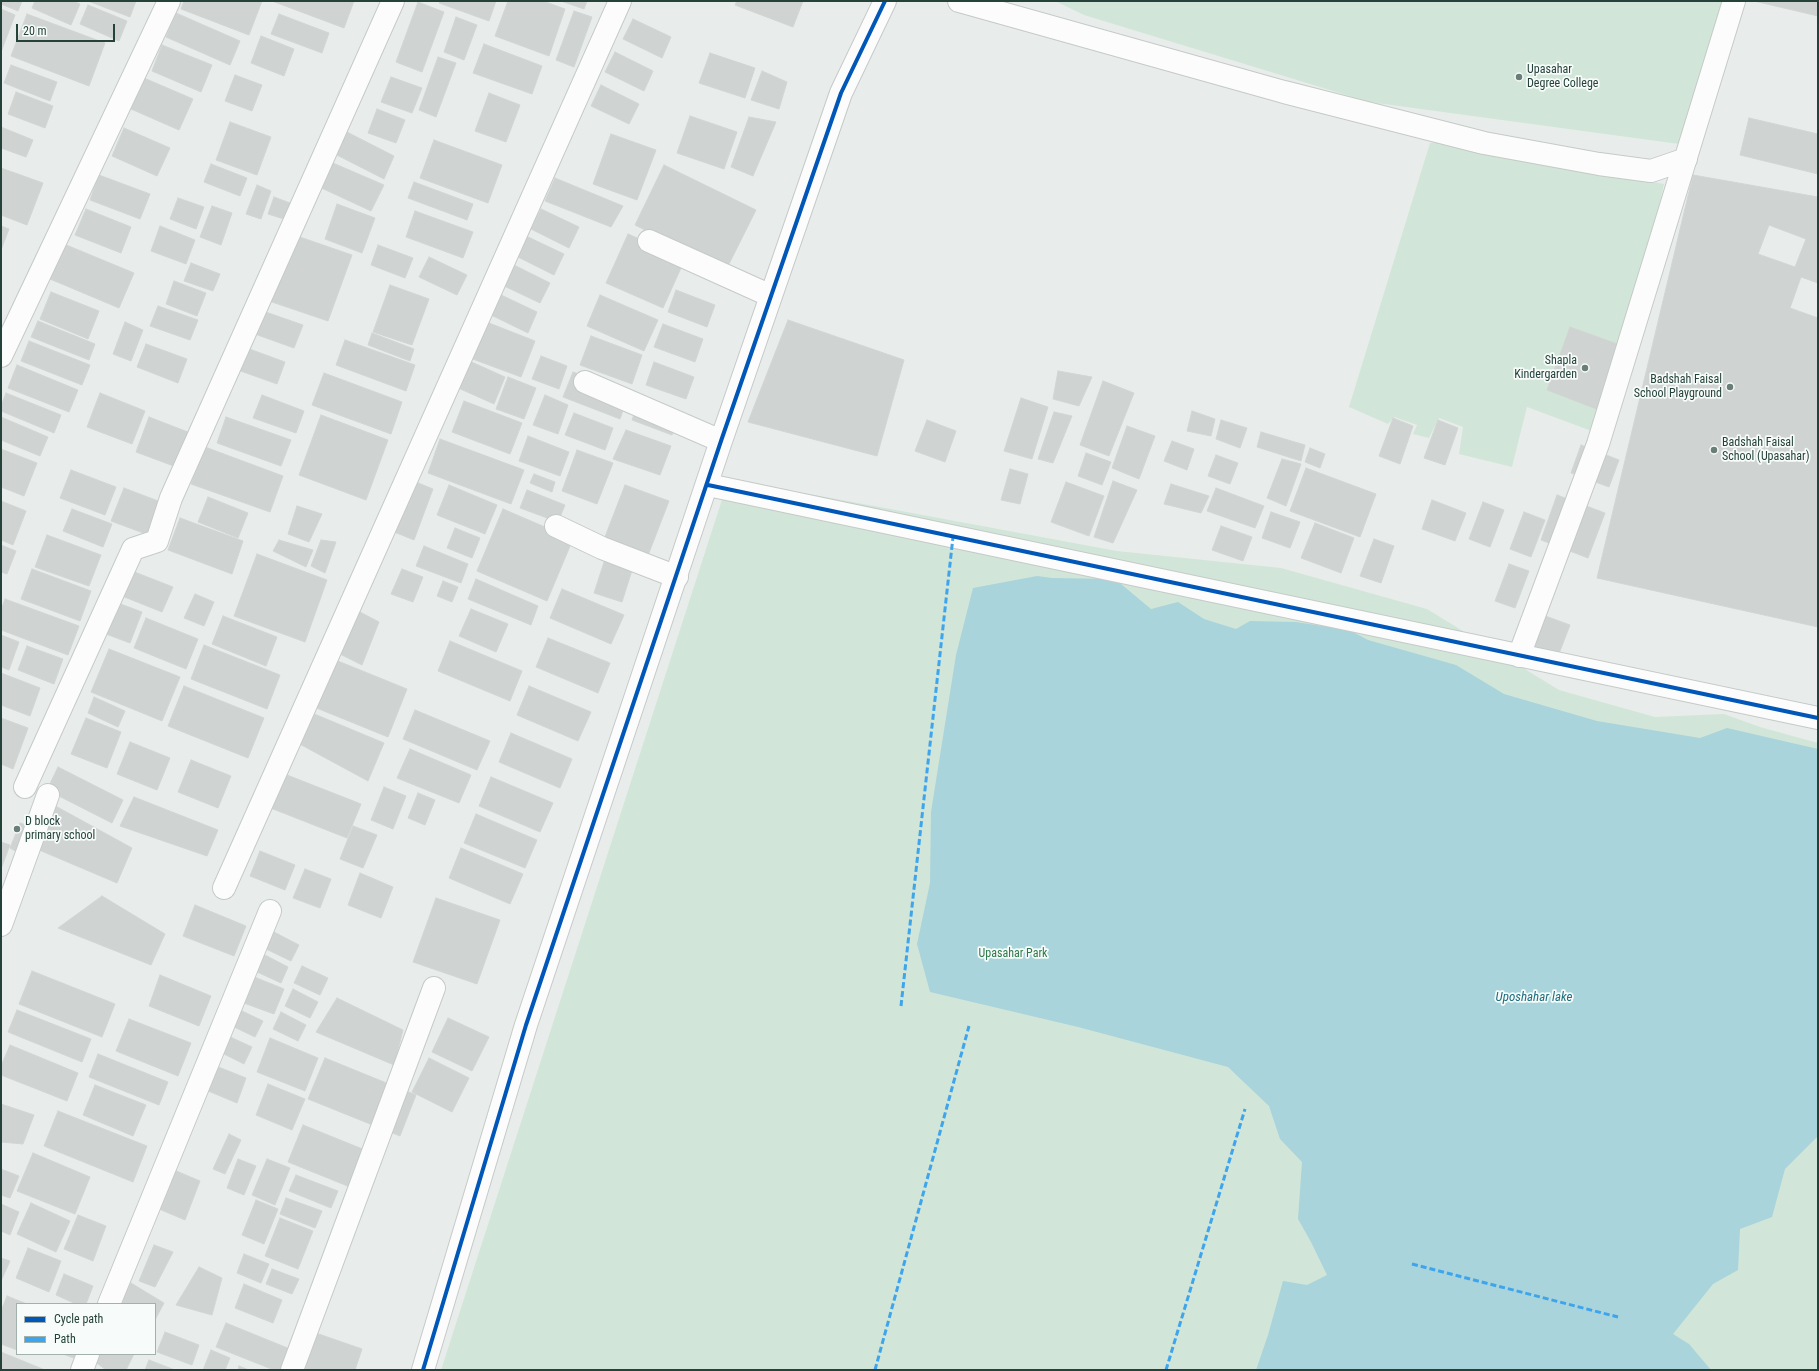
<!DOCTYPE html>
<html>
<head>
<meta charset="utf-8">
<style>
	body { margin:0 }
	#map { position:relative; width:1819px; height:1371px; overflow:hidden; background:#e8edeb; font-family:"Roboto Condensed",sans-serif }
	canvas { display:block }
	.frame { position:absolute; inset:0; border:2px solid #24423a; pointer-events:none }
	.legend { position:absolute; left:16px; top:1303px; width:140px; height:52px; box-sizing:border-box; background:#f7fbf9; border:1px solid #a3b1ad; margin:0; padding:5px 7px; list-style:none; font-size:12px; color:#24423a }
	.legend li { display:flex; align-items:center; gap:8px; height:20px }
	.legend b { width:20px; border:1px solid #a3b1ad }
	.scale { position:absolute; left:16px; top:24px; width:99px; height:18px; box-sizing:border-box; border:2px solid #24423a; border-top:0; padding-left:5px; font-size:12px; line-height:14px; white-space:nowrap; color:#24423a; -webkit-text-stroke:3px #f7fbf9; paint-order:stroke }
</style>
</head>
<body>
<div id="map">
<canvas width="1819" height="1371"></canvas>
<div class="frame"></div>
<ul class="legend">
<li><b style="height:5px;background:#0057b8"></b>Cycle path</li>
<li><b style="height:5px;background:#3ea4ec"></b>Path</li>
</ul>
<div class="scale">20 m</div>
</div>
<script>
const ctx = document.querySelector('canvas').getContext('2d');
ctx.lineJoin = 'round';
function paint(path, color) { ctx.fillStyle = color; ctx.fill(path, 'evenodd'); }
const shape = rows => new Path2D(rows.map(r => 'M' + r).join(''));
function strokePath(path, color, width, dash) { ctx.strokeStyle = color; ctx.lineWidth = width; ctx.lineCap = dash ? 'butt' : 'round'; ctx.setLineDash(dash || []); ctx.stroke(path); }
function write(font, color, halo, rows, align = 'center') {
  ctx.font = font + ' "Roboto Condensed",sans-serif'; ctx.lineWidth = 3.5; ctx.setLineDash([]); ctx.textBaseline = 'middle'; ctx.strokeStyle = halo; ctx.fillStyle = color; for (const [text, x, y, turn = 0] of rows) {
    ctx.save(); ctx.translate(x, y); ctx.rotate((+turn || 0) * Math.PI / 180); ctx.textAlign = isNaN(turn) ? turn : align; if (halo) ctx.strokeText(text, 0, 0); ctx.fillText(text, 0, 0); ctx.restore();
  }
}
paint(shape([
	[1055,1,1722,1,1679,144,1369,102,1084,15],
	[1438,142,1664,184,1636,311,1597,433,1527,407,1512,467,1459,454,1463,427,1439,418,1429,438,1413,434,1417,425,1394,417,1388,424,1349,407,1430,143],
	[728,481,777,488,1117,551,1281,568,1427,609,1559,690,1655,717,1724,714,1760,727,1818,743,1818,1370,441,1370]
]), '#d1e6d8');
paint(shape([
	[1037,576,1052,578,1115,579,1151,609,1178,602,1204,619,1236,629,1250,621,1296,622,1349,630,1368,640,1456,665,1504,694,1597,721,1700,738,1727,728,1818,749,1818,1136,1785,1169,1772,1217,1740,1229,1738,1270,1713,1284,1673,1334,1689,1344,1711,1370,1256,1370,1268,1335,1283,1281,1307,1285,1327,1275,1311,1242,1298,1219,1302,1162,1280,1139,1269,1106,1228,1067,1078,1027,930,992,917,944,930,883,931,812,956,655,973,588]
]), '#a9d4db');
const building = shape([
	[1,1,22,1,18,11,1,4,1,1],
	[35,1,73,1,80,4,71,25,32,8,35,1],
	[88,1,136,1,130,17,88,1],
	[184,1,262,1,249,35,181,9,184,1],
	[272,1,354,1,344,28,272,1],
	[440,1,496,1,489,21,439,3,440,1],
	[508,1,543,1,565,9,549,56,495,36,508,1],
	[561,1,587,1,584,9,561,1],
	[737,1,803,1,793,27,735,5,737,1],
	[1754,1,1818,1,1818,16,1754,1],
	[418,2,444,12,422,72,396,62,418,2],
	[88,5,127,21,119,41,80,24,88,5],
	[1,9,15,15,1,52,1,9],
	[574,11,592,17,574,67,556,60,574,11],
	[176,13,240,41,230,65,166,37,176,13],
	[27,14,105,43,89,86,11,56,27,14],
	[279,14,329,33,322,53,271,34,279,14],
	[456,17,477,25,464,60,444,52,456,17],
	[633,19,671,37,662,58,623,39,633,19],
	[261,36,294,49,284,76,251,63,261,36],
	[484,44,542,66,532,94,473,73,484,44],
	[162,45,212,65,201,92,152,71,162,45],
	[615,52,653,71,644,91,605,72,615,52],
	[710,53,755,68,745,98,699,83,710,53],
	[438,57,456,63,436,117,419,110,438,57],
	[11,65,57,82,50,101,4,83,11,65],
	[762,71,787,82,779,109,751,100,762,71],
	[235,75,262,85,252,111,225,101,235,75],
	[391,77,422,88,412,113,381,102,391,77],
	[144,78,193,99,179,130,131,109,144,78],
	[601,85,639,104,629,124,591,106,601,85],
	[16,92,53,106,45,128,8,114,16,92],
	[489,93,520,105,506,142,475,131,489,93],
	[377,109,405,120,396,143,368,133,377,109],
	[690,116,737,132,724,169,677,153,690,116],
	[749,117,776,122,753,176,731,167,749,117],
	[1749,118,1818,134,1818,174,1740,155,1749,118],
	[230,122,271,137,257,175,216,160,230,122],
	[1,127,33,140,26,157,1,148,1,127],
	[124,128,170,148,157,176,112,156,124,128],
	[343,130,394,156,384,179,329,151,343,130],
	[611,134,656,150,637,200,593,184,611,134],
	[434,140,502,165,488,203,420,178,434,140],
	[326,160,384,185,371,211,315,185,326,160],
	[211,164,247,178,240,196,204,182,211,164],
	[664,165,756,210,726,270,635,225,664,165],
	[1,168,43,183,27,225,1,215,1,168],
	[99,175,150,194,140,219,90,200,99,175],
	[1693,175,1818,197,1818,627,1597,578,1693,175],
	[555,178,623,206,611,227,545,201,555,178],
	[414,182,473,204,467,220,408,198,414,182],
	[257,185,271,191,261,219,246,214,257,185],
	[274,197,290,203,284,219,268,214,274,197],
	[178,198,204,207,196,229,170,219,178,198],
	[337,204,375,218,362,253,325,239,337,204],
	[212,206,232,213,221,245,200,237,212,206],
	[86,209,131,227,121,253,75,235,86,209],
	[541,209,579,227,569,248,531,229,541,209],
	[415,211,473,232,463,258,406,237,415,211],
	[1769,225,1806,239,1795,267,1758,254,1769,225],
	[1,226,9,229,1,250,1,226],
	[160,226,195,240,186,264,151,251,160,226],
	[628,234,685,259,663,308,606,283,628,234],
	[294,235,352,255,328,321,266,300,294,235],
	[526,236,564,254,554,275,516,256,526,236],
	[64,244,134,273,119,308,50,279,64,244],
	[378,245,413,258,405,278,371,265,378,245],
	[429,257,467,275,457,295,419,277,429,257],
	[191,263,220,274,213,291,184,281,191,263],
	[512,264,550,283,540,303,502,285,512,264],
	[1801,277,1818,283,1818,318,1790,308,1801,277],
	[174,281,206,293,197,316,166,304,174,281],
	[390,285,429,299,412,345,373,332,390,285],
	[676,290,715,305,707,327,668,312,676,290],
	[51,292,99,311,88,339,40,319,51,292],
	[499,294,537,312,528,333,489,314,499,294],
	[600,295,658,320,644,351,587,326,600,295],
	[158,306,198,320,190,340,150,326,158,306],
	[260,310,303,325,294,348,252,333,260,310],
	[788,320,904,360,877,456,748,422,788,320],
	[38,321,95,344,89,360,31,337,38,321],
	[484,321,535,341,521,377,470,358,484,321],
	[125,322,143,330,131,361,113,354,125,322],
	[663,324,703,339,695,362,654,347,663,324],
	[1570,327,1623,346,1599,410,1547,390,1570,327],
	[372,333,414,349,410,361,368,345,372,333],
	[591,336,642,355,632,384,580,365,591,336],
	[345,340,415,365,406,391,336,365,345,340],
	[29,341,90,365,82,385,21,361,29,341],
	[146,344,187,359,178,383,137,367,146,344],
	[244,347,285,362,277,384,235,369,244,347],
	[541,356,567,366,559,389,532,379,541,356],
	[467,360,505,377,494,404,456,387,467,360],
	[654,362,694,377,686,399,646,385,654,362],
	[17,365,78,390,69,412,8,388,17,365],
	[1058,371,1092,377,1079,406,1053,399,1058,371],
	[573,372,629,393,620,419,563,397,573,372],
	[324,373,402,402,391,434,312,405,324,373],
	[508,377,536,388,524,419,496,409,508,377],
	[1103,381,1134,393,1109,456,1080,445,1103,381],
	[6,393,61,415,54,433,1,411,1,406,6,393],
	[100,393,145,411,132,444,87,427,100,393],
	[262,395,304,411,296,433,253,418,262,395],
	[545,395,568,405,558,434,533,425,545,395],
	[640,398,680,413,672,435,632,420,640,398],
	[1021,398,1048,407,1032,459,1004,451,1021,398],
	[464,401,522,423,510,454,452,432,464,401],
	[1192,411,1215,419,1211,436,1187,431,1192,411],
	[1054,412,1072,416,1053,463,1038,459,1054,412],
	[574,413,613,428,605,450,565,435,574,413],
	[321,415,388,440,366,500,299,475,321,415],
	[1,417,48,437,40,456,1,440,1,417],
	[149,417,193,434,179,468,136,452,149,417],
	[226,417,291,440,281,466,217,443,226,417],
	[1393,418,1413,426,1400,464,1379,456,1393,418],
	[927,420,956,431,945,462,915,451,927,420],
	[1221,420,1247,428,1240,448,1216,439,1221,420],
	[1438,420,1458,428,1445,465,1424,458,1438,420],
	[1127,426,1155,436,1139,479,1112,468,1127,426],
	[626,430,671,446,660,475,613,459,626,430],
	[1261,432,1305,445,1301,461,1257,447,1261,432],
	[528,436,569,452,560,476,519,461,528,436],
	[440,439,524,470,511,504,428,473,440,439],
	[1172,441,1194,449,1187,470,1164,461,1172,441],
	[1581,445,1619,460,1609,487,1571,473,1581,445],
	[205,447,283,476,270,512,191,484,205,447],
	[1310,448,1325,454,1320,468,1305,462,1310,448],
	[1,449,37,463,24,496,1,487,1,449],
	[577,450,613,463,597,504,562,491,577,450],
	[1086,453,1111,462,1102,485,1078,476,1086,453],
	[1216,455,1238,463,1230,484,1208,476,1216,455],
	[1282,459,1301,464,1286,506,1267,498,1282,459],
	[1306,468,1376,494,1360,537,1290,511,1306,468],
	[1010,469,1028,474,1020,504,1001,500,1010,469],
	[71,470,116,487,105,515,60,498,71,470],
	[534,474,555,482,552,492,530,483,534,474],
	[401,476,433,489,414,540,382,527,401,476],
	[1113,481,1137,490,1113,543,1094,537,1113,481],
	[1066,482,1104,496,1089,536,1051,522,1066,482],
	[1171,484,1209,496,1201,513,1164,504,1171,484],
	[449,485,497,505,485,534,437,515,449,485],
	[625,485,669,501,647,558,603,542,625,485],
	[124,488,166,504,154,537,111,521,124,488],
	[1216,488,1264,506,1255,528,1207,511,1216,488],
	[527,490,565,505,558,522,520,508,527,490],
	[1557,495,1605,513,1588,558,1541,540,1557,495],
	[208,497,248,513,238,538,198,522,208,497],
	[1432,500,1466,513,1455,541,1422,529,1432,500],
	[1,501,26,511,13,545,1,540,1,501],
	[1483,502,1504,510,1490,547,1469,539,1483,502],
	[297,506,322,514,309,542,288,534,297,506],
	[72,509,112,524,103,547,63,531,72,509],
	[503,509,573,539,547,601,477,571,503,509],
	[1271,512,1300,522,1290,548,1262,538,1271,512],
	[1524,512,1545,520,1531,557,1510,549,1524,512],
	[180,518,243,541,232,574,168,550,180,518],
	[1315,523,1354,538,1341,573,1301,558,1315,523],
	[1221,526,1252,537,1243,561,1212,550,1221,526],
	[455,528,480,538,472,558,447,548,455,528],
	[47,535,101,555,89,586,35,567,47,535],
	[1374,539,1394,546,1381,583,1360,576,1374,539],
	[279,540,313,550,306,567,273,551,279,540],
	[321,540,336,542,325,573,311,566,321,540],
	[1,545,16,551,7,574,1,572,1,545],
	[424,546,468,564,461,583,416,566,424,546],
	[257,554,327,580,305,642,234,616,257,554],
	[606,556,634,564,622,602,594,593,606,556],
	[1509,564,1529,571,1515,608,1495,601,1509,564],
	[32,569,91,591,80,621,21,599,32,569],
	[402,569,423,577,413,602,391,594,402,569],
	[132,571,173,587,162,612,122,596,132,571],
	[476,579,538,606,531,625,468,599,476,579],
	[443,581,458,587,452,602,437,596,443,581],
	[562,589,624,615,611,644,550,618,562,589],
	[195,594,214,602,204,626,184,618,195,594],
	[5,599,79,626,68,655,1,630,1,610,5,599],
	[118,603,142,612,130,643,106,634,118,603],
	[471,609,508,624,496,652,459,636,471,609],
	[358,611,379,622,362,665,338,653,358,611],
	[1540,614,1570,625,1552,672,1523,662,1540,614],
	[223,616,277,637,266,666,212,644,223,616],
	[146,618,198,639,186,669,134,648,146,618],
	[1,635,19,642,9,670,1,667,1,635],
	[548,638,610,663,598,693,536,667,548,638],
	[450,641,522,671,510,701,438,671,450,641],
	[204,645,280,675,267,709,191,679,204,645],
	[27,646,63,659,54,684,18,670,27,646],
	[109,649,180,677,162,721,91,692,109,649],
	[333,659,407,689,388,737,314,707,333,659],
	[1,673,40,688,30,716,1,705,1,673],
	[184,686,264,718,248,758,168,726,184,686],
	[529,686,591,712,578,741,517,715,529,686],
	[94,697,125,711,118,727,88,713,94,697],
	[415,710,490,741,477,770,403,739,415,710],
	[312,713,384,743,368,781,296,742,312,713],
	[1,718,28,728,13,769,1,764,1,718],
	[86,718,121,732,107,768,71,754,86,718],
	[511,733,572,759,560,788,499,762,511,733],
	[130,742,170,758,157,790,117,774,130,742],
	[410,749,471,775,459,803,397,778,410,749],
	[191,760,231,776,218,808,178,792,191,760],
	[58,767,123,800,112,823,47,790,58,767],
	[282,773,361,804,347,838,268,807,282,773],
	[491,777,553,803,540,832,479,806,491,777],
	[384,787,406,796,393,829,371,820,384,787],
	[418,793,435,800,425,825,408,818,418,793],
	[134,797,218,830,207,856,120,826,134,797],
	[50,803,132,848,117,883,32,847,50,803],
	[476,814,537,840,525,868,464,843,476,814],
	[20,823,29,826,17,852,10,848,20,823],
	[353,826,377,835,363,868,340,859,353,826],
	[1,842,10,845,1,869,1,842],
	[461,848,523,874,510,904,449,878,461,848],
	[260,851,295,865,285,890,250,876,260,851],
	[305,869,331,879,320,908,293,898,305,869],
	[360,873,393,887,381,918,348,905,360,873],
	[102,896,165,934,151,965,58,928,102,896],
	[436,898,500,920,477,984,413,962,436,898],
	[195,905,246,926,234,956,183,936,195,905],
	[274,932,299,945,291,961,266,949,274,932],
	[263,954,288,967,281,983,255,971,263,954],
	[302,966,328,978,320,995,294,983,302,966],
	[32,971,115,1004,102,1037,19,1004,32,971],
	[160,975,211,996,199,1026,149,1006,160,975],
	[252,976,284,989,274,1014,241,1002,252,976],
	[293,989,318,1002,310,1018,285,1006,293,989],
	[337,998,403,1030,394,1065,316,1032,337,998],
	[238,1009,263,1021,255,1037,230,1025,238,1009],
	[17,1010,91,1039,82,1062,8,1032,17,1010],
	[281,1012,306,1025,298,1041,273,1029,281,1012],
	[448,1018,489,1037,472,1071,432,1052,448,1018],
	[129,1019,191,1043,178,1076,116,1051,129,1019],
	[226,1035,252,1047,244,1064,218,1051,226,1035],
	[270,1038,318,1058,305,1091,257,1072,270,1038],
	[10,1045,78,1073,67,1101,1,1075,1,1066,10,1045],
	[98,1054,168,1082,159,1105,89,1077,98,1054],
	[325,1058,416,1095,400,1136,308,1099,325,1058],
	[429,1058,469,1078,452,1112,412,1092,429,1058],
	[211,1064,246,1078,237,1103,201,1088,211,1064],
	[268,1084,305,1099,292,1130,256,1115,268,1084],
	[95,1085,146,1105,133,1136,83,1115,95,1085],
	[1,1104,34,1115,23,1144,1,1142,1,1104],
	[58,1111,147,1146,133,1182,44,1146,58,1111],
	[303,1125,370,1152,355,1189,288,1162,303,1125],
	[229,1134,241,1140,225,1174,213,1169,229,1134],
	[33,1153,90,1177,75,1214,17,1191,33,1153],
	[238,1159,256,1166,244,1195,227,1188,238,1159],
	[267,1159,290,1168,275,1205,252,1195,267,1159],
	[1,1169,19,1176,10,1198,1,1195,1,1169],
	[174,1170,200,1181,185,1220,159,1209,174,1170],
	[296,1175,338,1191,331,1208,289,1191,296,1175],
	[286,1198,322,1211,315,1228,280,1214,286,1198],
	[256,1200,278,1209,264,1244,242,1235,256,1200],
	[31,1203,70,1221,56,1252,17,1234,31,1203],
	[1,1204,19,1212,10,1235,1,1231,1,1204],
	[78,1215,106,1226,93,1261,64,1249,78,1215],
	[280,1218,313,1231,298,1269,265,1256,280,1218],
	[154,1245,173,1252,155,1287,139,1281,154,1245],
	[28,1248,61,1261,49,1292,16,1278,28,1248],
	[244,1254,269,1264,261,1283,237,1273,244,1254],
	[1,1258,10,1261,1,1281,1,1258],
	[199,1267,222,1278,212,1315,176,1305,199,1267],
	[272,1269,299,1279,292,1294,266,1284,272,1269],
	[64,1274,93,1286,86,1304,76,1304,56,1295,64,1274],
	[131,1283,164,1303,155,1320,155,1304,118,1304,131,1283],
	[244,1284,282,1300,273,1323,235,1308,244,1284],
	[7,1296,27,1304,17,1304,17,1350,1,1344,1,1311,7,1296],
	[226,1323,290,1349,281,1370,274,1370,216,1347,226,1323],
	[165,1332,199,1345,192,1365,157,1352,165,1332],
	[313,1332,362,1349,355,1370,300,1370,313,1332],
	[211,1350,230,1358,225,1370,203,1370,211,1350],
	[1,1352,45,1370,1,1370,1,1352],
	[63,1354,81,1354,79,1360,63,1354],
	[97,1354,134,1354,126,1370,106,1370,94,1361,97,1354],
	[149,1360,175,1370,145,1370,149,1360],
	[239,1366,249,1370,238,1370,239,1366]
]);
paint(building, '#cfd4d2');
strokePath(building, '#d1d6d4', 1);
const minor = shape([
	[959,1,1284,92,1484,143,1599,164,1651,171,1686,159],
	[649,241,771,296],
	[1,356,169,1],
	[585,382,721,441],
	[708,485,1818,718],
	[556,526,602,548,677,577],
	[1519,656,1598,444,1734,1],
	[25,787,133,549,157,541,171,498,393,1],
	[224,888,620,1],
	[1,925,48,795],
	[109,1304,270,911],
	[82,1370,88,1354],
	[292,1370,434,988],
	[423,1370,526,1025,721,441,841,93,885,1]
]);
strokePath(minor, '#c5cac8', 24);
strokePath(minor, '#fcfcfc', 22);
strokePath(shape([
	[901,1006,953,537],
	[1412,1264,1618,1317],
	[875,1370,969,1026],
	[1166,1370,1245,1109]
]), '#3ea4ec', 3, [6, 3]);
strokePath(shape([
	[708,485,1818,718],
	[423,1370,526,1025,721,441,841,93,885,1]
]), '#0057b8', 4);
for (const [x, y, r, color] of [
	[1519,77,4,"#697e78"],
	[1585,368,4,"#697e78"],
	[1730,387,4,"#697e78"],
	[1714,450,4,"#697e78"],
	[17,829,4,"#697e78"]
]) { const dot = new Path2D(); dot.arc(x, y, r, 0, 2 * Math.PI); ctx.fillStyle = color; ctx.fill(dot); strokePath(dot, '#f7fbf9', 1.5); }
write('12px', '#24423a', '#f7fbf9', [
	["Upasahar",1527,70],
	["Degree College",1527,84],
	["Shapla",1577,361,"right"],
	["Kindergarden",1577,375,"right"],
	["Badshah Faisal",1722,380,"right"],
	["School Playground",1722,394,"right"],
	["Badshah Faisal",1722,443],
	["School (Upasahar)",1722,457],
	["D block",25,822],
	["primary school",25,836]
], 'left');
write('12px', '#2d7a4b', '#f7fbf9', [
	["Upasahar Park",1013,954]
]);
write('italic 13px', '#1c6f80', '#f7fbf9', [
	["Uposhahar lake",1534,998]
]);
</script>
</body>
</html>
